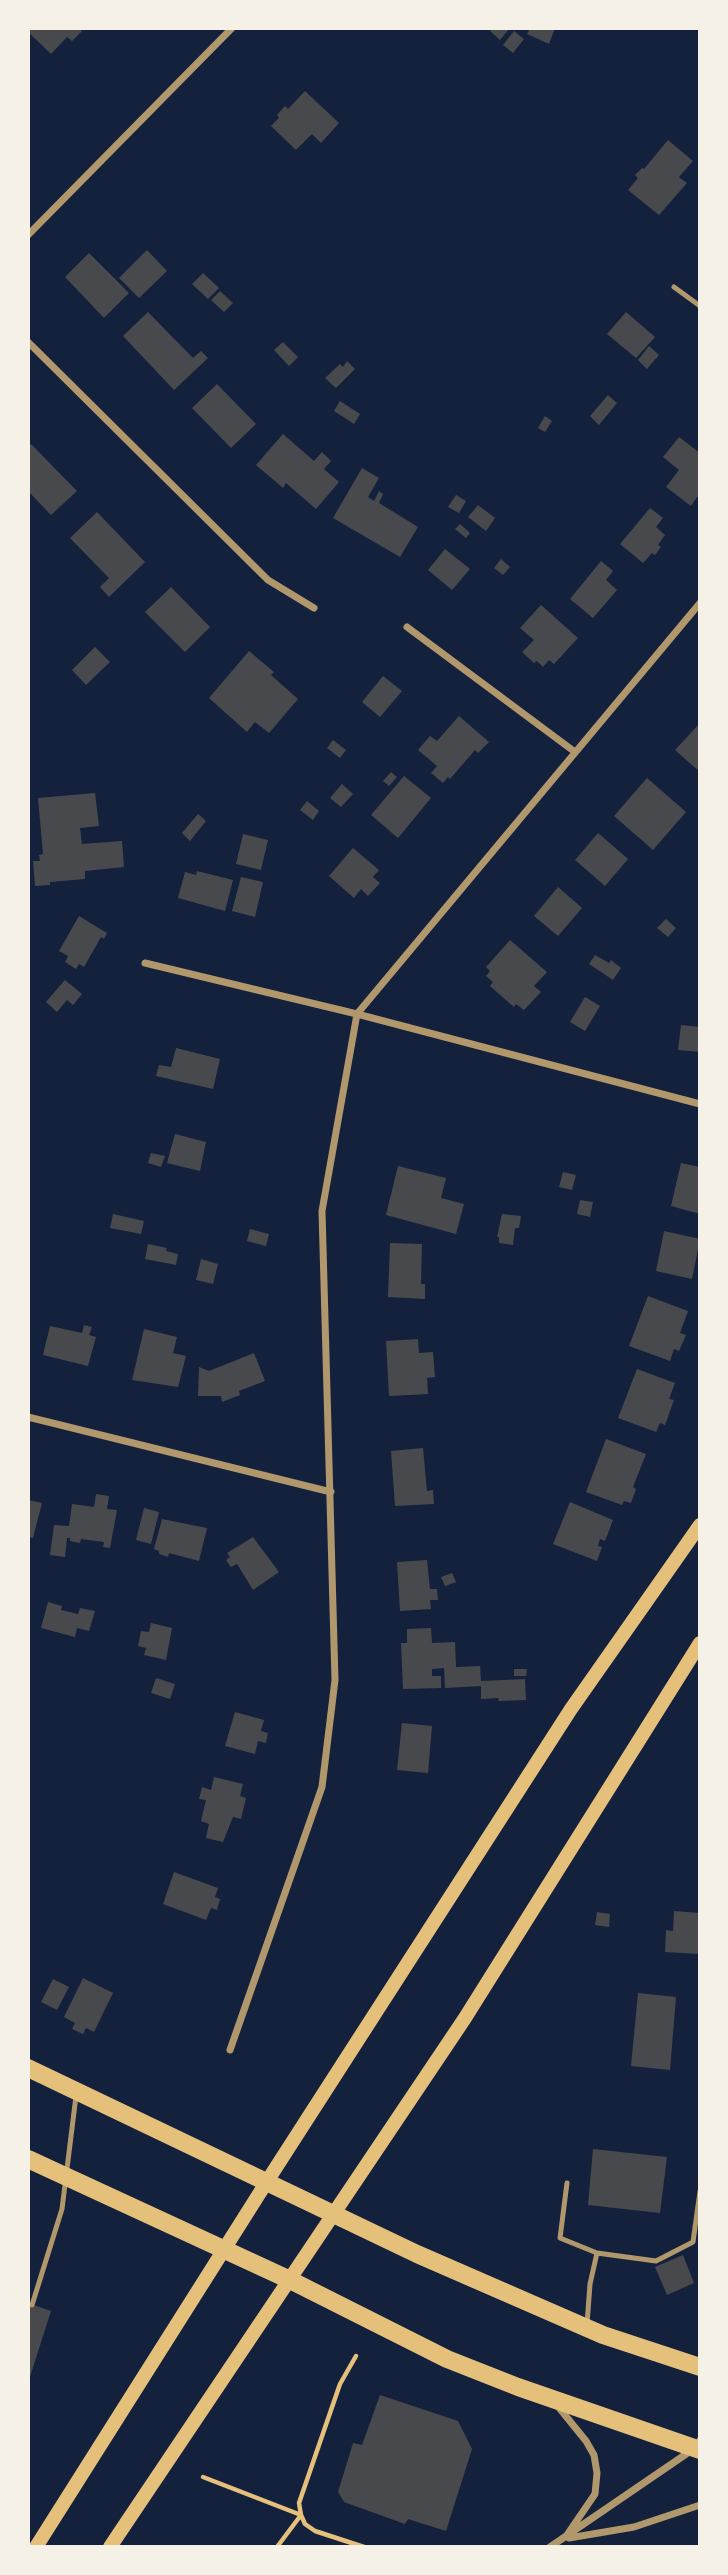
<!DOCTYPE html>
<html>
<head>
<meta charset="utf-8">
<style>
	body { margin:0 }
	#map { position:relative; width:728px; height:2575px; overflow:hidden; background:#14213d; font-family:Ubuntu,sans-serif }
	canvas { display:block }
	.frame { position:absolute; inset:0; border:30px solid #f6f1e7; pointer-events:none }
</style>
</head>
<body>
<div id="map">
<canvas width="728" height="2575"></canvas>
<div class="frame"></div>
</div>
<script>
const ctx = document.querySelector('canvas').getContext('2d');
ctx.lineJoin = 'round';
function paint(path, color) { ctx.fillStyle = color; ctx.fill(path, 'evenodd'); }
const shape = rows => new Path2D(rows.map(r => 'M' + r).join(''));
function strokePath(path, color, width, dash) { ctx.strokeStyle = color; ctx.lineWidth = width; ctx.lineCap = dash ? 'butt' : 'round'; ctx.setLineDash(dash || []); ctx.stroke(path); }
paint(shape([
	[28,28,78,28,82,31,72,41,67,37,51,54,28,32],
	[493,28,506,28,508,30,500,40,490,31],
	[530,28,555,28,549,44,527,34],
	[514,31,524,39,513,53,503,45],
	[305,91,339,123,321,143,312,134,296,150,271,126,279,118,277,115,285,106,288,109],
	[668,140,693,161,679,177,687,183,659,215,628,190,638,178,635,175,642,168,644,169],
	[147,250,167,271,139,298,119,278],
	[89,253,129,293,104,318,65,277],
	[203,273,219,288,208,299,192,284],
	[220,291,233,303,224,312,211,300],
	[148,312,193,358,201,351,208,358,174,390,123,336],
	[626,312,655,337,636,358,607,334],
	[283,342,298,357,289,366,274,350],
	[649,346,659,355,647,369,638,360],
	[347,361,355,369,336,388,325,378,340,364,343,367],
	[217,384,256,424,231,448,192,408],
	[608,395,617,403,599,425,590,416],
	[340,401,360,414,354,424,334,411],
	[545,416,552,421,545,432,538,428],
	[283,434,314,461,322,452,331,461,324,469,339,482,316,509,286,483,283,488,256,465],
	[679,437,700,453,700,499,697,497,691,506,666,487,679,470,663,457],
	[31,444,77,491,51,515,28,491,28,447],
	[362,468,379,478,368,497,374,501,379,491,383,494,379,503,418,527,400,557,333,518],
	[456,495,466,501,459,513,448,507],
	[478,505,495,518,486,531,468,517],
	[650,508,663,518,656,527,665,535,658,545,661,547,655,555,652,553,643,563,620,544],
	[97,512,145,562,109,597,100,587,109,578,70,538],
	[460,524,470,533,466,538,455,529],
	[445,549,470,569,452,590,428,570],
	[501,559,510,567,503,575,494,568],
	[601,561,613,571,606,580,617,590,593,618,570,599],
	[171,587,210,627,185,652,145,612],
	[541,605,578,638,554,664,549,660,543,667,537,661,534,663,522,652,534,640,520,628],
	[95,647,110,662,86,685,72,670],
	[249,651,274,672,271,675,298,699,269,733,255,722,247,732,209,698],
	[383,676,402,691,380,717,362,702],
	[459,716,489,742,478,753,475,750,450,779,448,777,443,783,431,773,437,766,418,750,430,736,437,741],
	[700,723,700,772,675,750],
	[333,740,346,750,340,758,327,748],
	[391,772,397,777,389,786,383,781],
	[404,776,431,798,398,838,371,815],
	[647,778,686,812,653,850,614,816],
	[342,784,353,794,341,807,330,798],
	[95,793,99,826,80,828,82,844,122,841,124,867,85,871,85,879,50,882,50,885,35,886,33,861,40,861,39,855,43,854,38,798],
	[307,801,319,811,313,820,300,810],
	[198,814,206,821,190,841,182,833],
	[598,833,628,859,605,886,575,860],
	[243,834,268,840,261,870,236,864],
	[353,848,379,870,373,877,380,883,368,896,361,889,354,898,329,876],
	[197,871,233,880,225,911,178,898,185,872,196,875],
	[241,877,263,882,255,917,232,911],
	[558,887,582,908,558,936,534,916],
	[79,916,107,933,104,939,101,937,84,967,79,964,76,969,65,962,68,956,59,951],
	[666,919,676,928,668,937,657,928],
	[510,940,547,972,534,986,541,992,524,1010,516,1004,514,1007,490,986,493,982,486,976,490,971,486,967],
	[595,955,609,963,611,960,621,968,613,980,589,964],
	[65,980,82,994,73,1005,67,1000,57,1012,46,1002],
	[585,997,600,1006,585,1031,570,1022],
	[681,1025,700,1027,700,1052,678,1050],
	[176,1048,220,1059,213,1089,156,1076,159,1065,171,1067],
	[175,1134,206,1142,200,1171,167,1163],
	[151,1153,165,1156,161,1167,148,1163],
	[681,1163,700,1167,700,1214,671,1206],
	[398,1166,446,1178,441,1198,464,1204,456,1234,386,1215],
	[563,1172,576,1175,572,1190,559,1187],
	[580,1200,593,1202,590,1217,577,1214],
	[113,1214,144,1221,141,1234,110,1228],
	[502,1214,521,1216,519,1228,515,1228,513,1245,499,1243,499,1237,497,1237],
	[250,1229,269,1234,266,1246,247,1241],
	[664,1231,700,1239,692,1279,656,1271],
	[390,1243,422,1244,421,1284,425,1284,425,1299,388,1297],
	[148,1244,167,1248,166,1251,178,1254,176,1265,145,1259],
	[201,1259,218,1264,213,1284,196,1280],
	[648,1296,688,1311,680,1333,686,1335,679,1351,674,1349,670,1361,629,1346],
	[84,1325,92,1327,89,1335,96,1337,88,1366,43,1355,50,1326,82,1333],
	[144,1329,177,1337,173,1353,186,1356,178,1387,132,1380],
	[418,1339,419,1353,433,1352,435,1377,427,1378,428,1394,389,1396,386,1341],
	[254,1353,265,1381,239,1391,240,1395,222,1402,221,1396,198,1396,199,1367,209,1371],
	[637,1369,675,1383,669,1399,674,1400,665,1425,660,1423,656,1432,618,1418],
	[606,1439,646,1454,633,1487,636,1489,631,1503,624,1501,622,1505,586,1492],
	[423,1448,427,1491,433,1490,434,1504,395,1506,391,1451],
	[96,1494,109,1496,107,1509,117,1510,110,1548,103,1547,104,1542,81,1539,80,1543,70,1541,70,1538,67,1538,65,1557,50,1555,54,1525,69,1526,72,1504,94,1507],
	[28,1500,42,1503,33,1538,28,1537],
	[570,1502,613,1520,605,1541,600,1539,598,1546,602,1547,597,1561,553,1544],
	[144,1508,159,1512,151,1544,136,1540],
	[162,1519,207,1528,199,1561,169,1553,168,1557,159,1554,159,1551,154,1549],
	[253,1537,279,1572,253,1590,237,1564,231,1567,226,1560,230,1557,227,1553],
	[427,1560,430,1589,437,1589,438,1600,430,1600,431,1609,400,1611,397,1562],
	[452,1573,456,1582,445,1586,441,1577],
	[48,1602,62,1606,61,1610,78,1614,80,1608,95,1611,89,1631,77,1628,75,1637,41,1628],
	[151,1623,172,1628,166,1660,144,1655,146,1648,138,1646,141,1631,149,1632],
	[431,1628,432,1643,455,1642,456,1667,480,1666,481,1681,525,1679,526,1700,498,1701,499,1698,481,1699,481,1686,445,1688,444,1668,432,1669,432,1676,441,1676,441,1688,403,1689,401,1643,407,1643,407,1629],
	[514,1669,527,1669,526,1676,514,1676],
	[156,1678,175,1684,170,1699,151,1693],
	[235,1712,264,1720,261,1731,268,1733,266,1743,258,1741,255,1754,225,1746],
	[402,1723,432,1726,428,1773,397,1770],
	[214,1777,243,1784,240,1796,246,1798,241,1819,233,1817,223,1842,206,1838,209,1824,201,1821,206,1800,199,1799,202,1787,211,1790],
	[174,1872,218,1888,215,1897,220,1899,217,1910,211,1908,206,1920,163,1904],
	[674,1911,700,1913,700,1954,665,1952,666,1930,673,1931],
	[597,1912,610,1914,609,1927,595,1925],
	[83,1978,113,1993,94,2032,86,2028,83,2034,72,2029,75,2023,64,2017],
	[53,1979,69,1987,57,2010,41,2002],
	[638,1993,676,1997,670,2070,631,2066],
	[593,2149,667,2157,660,2213,588,2205],
	[683,2255,694,2283,667,2295,655,2267],
	[28,2303,51,2311,29,2380,28,2380],
	[380,2395,458,2421,472,2449,446,2531,408,2519,405,2524,344,2502,338,2492,353,2443,362,2445]
]), '#48494c');
strokePath(shape([
	[356,2356,340,2384,299,2503,301,2515,305,2524,315,2531,364,2547],
	[203,2477,301,2515,277,2547]
]), '#e5c07b', 4.5);
strokePath(shape([
	[674,287,700,306],
	[567,2183,560,2238,597,2253,590,2284,587,2324],
	[597,2253,656,2261,693,2242,700,2191],
	[32,2305,62,2209,76,2096]
]), '#b1986c', 5);
strokePath(shape([
	[28,235,232,28],
	[28,342,268,580,314,608],
	[407,627,575,752],
	[145,963,357,1014,700,1104],
	[28,1417,331,1492],
	[230,2050,322,1787,335,1680,322,1211,357,1014,700,603],
	[556,2404,586,2441,594,2455,597,2473,595,2494,567,2535],
	[569,2538,634,2527,700,2505],
	[550,2547,695,2448,700,2440]
]), '#b1986c', 7);
strokePath(shape([
	[36,2547,266,2183,571,1709,700,1525],
	[110,2547,465,2018,700,1643]
]), '#e5c07b', 14);
strokePath(shape([
	[28,2068,417,2254,603,2335,700,2367],
	[28,2159,290,2280,447,2359,518,2387,700,2450]
]), '#e5c07b', 18);
</script>
</body>
</html>
